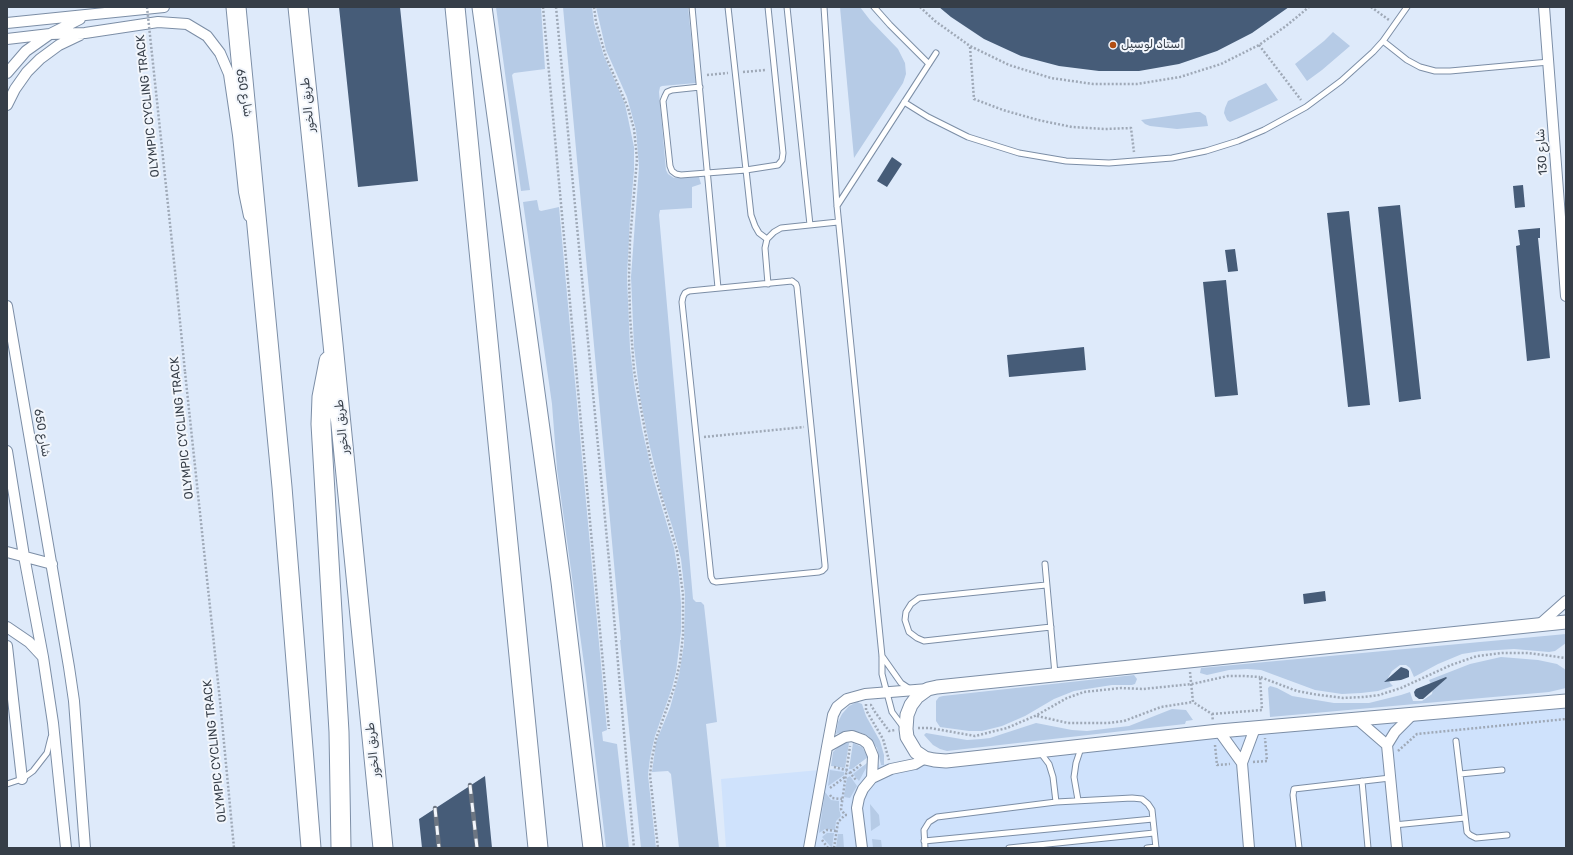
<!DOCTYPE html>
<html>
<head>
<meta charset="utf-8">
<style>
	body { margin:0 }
	#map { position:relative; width:1573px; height:855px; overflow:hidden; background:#deeafa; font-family:Rubik,sans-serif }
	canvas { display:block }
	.frame { position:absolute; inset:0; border:8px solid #363e48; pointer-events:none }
</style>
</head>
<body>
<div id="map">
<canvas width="1573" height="855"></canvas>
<div class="frame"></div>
</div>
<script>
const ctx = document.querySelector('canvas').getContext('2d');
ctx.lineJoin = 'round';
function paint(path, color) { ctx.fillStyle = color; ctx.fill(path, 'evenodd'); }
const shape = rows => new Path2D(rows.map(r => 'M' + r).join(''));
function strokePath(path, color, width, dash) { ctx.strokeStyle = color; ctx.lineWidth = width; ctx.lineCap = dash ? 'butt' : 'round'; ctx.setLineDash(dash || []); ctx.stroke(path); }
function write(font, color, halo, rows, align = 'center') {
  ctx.font = font + ' Rubik,"Noto Sans Arabic",sans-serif'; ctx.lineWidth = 4; ctx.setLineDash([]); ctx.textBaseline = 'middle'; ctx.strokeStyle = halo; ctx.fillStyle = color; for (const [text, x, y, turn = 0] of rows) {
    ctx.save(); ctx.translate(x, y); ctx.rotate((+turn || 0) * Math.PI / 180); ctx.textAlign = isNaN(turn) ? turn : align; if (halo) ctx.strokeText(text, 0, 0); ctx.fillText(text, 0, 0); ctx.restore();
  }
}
paint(shape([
	[1566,698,1566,848,726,848,721,779,1039,750]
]), '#cfe2fc');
paint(shape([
	[496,7,541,7,545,69,514,73,512,75,530,190,521,191],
	[563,7,592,7,594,23,604,56,625,104,634,147,634,170,630,218,627,277,630,348,634,383,642,429,654,481,674,548,679,577,681,604,681,632,676,672,672,688,655,736,650,758,648,775,656,848,641,848,620,640,621,640],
	[596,7,688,7,696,83,662,86,660,87,659,92,666,170,668,174,674,178,699,177,701,184,692,187,692,208,660,210,659,215,693,599,696,602,701,602,704,605,717,722,706,724,719,848,679,848,671,774,668,771,652,772,656,742,670,708,679,675,684,644,685,595,681,559,673,529,661,492,649,443,640,397,634,347,631,277,639,167,636,130,627,97,606,50],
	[840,7,860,7,870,20,898,49,905,63,906,74,903,83,854,158],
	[1333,32,1350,46,1322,70,1307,81,1295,64,1324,41],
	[1266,83,1278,100,1244,116,1230,122,1227,120,1224,113,1225,108,1228,101],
	[1196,112,1200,112,1206,116,1208,126,1177,129,1150,126,1145,124,1141,120],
	[537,200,539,210,541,211,559,207,607,730,602,732,603,741,617,744,629,848,606,848,586,678,557,469,552,404,523,202],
	[1566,634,1566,643,1555,651,1549,652,1514,649,1481,651,1462,654,1438,664,1414,677,1410,668,1406,665,1400,665,1392,671,1388,678,1390,683,1393,686,1378,691,1361,693,1342,694,1315,690,1261,670,1247,669,1229,670,1207,675,1200,673,1201,668],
	[1501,657,1538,660,1557,664,1566,670,1566,688,1549,692,1270,717,1268,688,1270,686,1277,688,1292,696,1334,703,1369,703,1401,695,1410,692,1413,701,1422,701,1432,694,1433,688,1429,680,1470,664],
	[1134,675,1137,679,1135,684,1132,685,1112,685,1074,691,1054,699,1025,716,1002,726,982,731,969,731,940,727,936,721,936,701,939,697,943,696],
	[857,702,862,704,866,716,880,741,884,755,884,765,881,765,877,748,868,736,862,733,855,732,844,732,836,734,838,722,842,714,849,706],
	[1172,709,1186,710,1193,720,1186,721,1185,724,947,751,940,749,933,745,924,735,926,733,967,740,981,739,990,738,1036,723,1072,730,1087,731,1129,726],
	[846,743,849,743,845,768,831,766,833,752,839,746],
	[853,743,862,747,868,757,852,769,849,769],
	[867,763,866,768,859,781,853,774],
	[830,770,844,772,844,775,828,786],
	[850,776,857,786,850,798,844,797,847,778],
	[825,792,831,800,839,801,839,809,841,816,836,821,835,830,825,829,819,833],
	[870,804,879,815,880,825,871,831],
	[827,833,834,833,832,848,822,837],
	[838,834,843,834,844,848,836,848],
	[872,839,881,840,882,848,873,848]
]), '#b6cbe6');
paint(shape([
	[339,7,400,7,418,181,358,187],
	[939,7,1289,7,1252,33,1217,51,1179,64,1139,71,1099,71,1059,66,1021,56,984,39,951,17],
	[892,157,902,164,887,187,877,181],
	[1523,185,1525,207,1515,208,1513,186],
	[1400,205,1421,399,1399,402,1378,207],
	[1349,211,1370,405,1348,407,1327,213],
	[1540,228,1540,238,1538,238,1550,358,1527,361,1516,246,1520,245,1518,230],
	[1235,249,1238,271,1228,272,1225,250],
	[1226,280,1238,395,1215,397,1203,282],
	[1084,347,1086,370,1009,377,1007,355],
	[1325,591,1326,601,1304,604,1303,594],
	[1401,667,1407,669,1409,671,1409,677,1401,680,1384,682],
	[1446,677,1447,678,1423,699,1419,699,1415,696,1414,692,1416,689],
	[485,776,492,848,422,848,419,819]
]), '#465c78');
const service = shape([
	[692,7,718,288],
	[728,7,751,215,755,226,759,233,767,239],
	[787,7,810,225],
	[824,7,837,206,882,656,882,674,892,712,904,728],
	[874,7,890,25,929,64],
	[1383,41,1407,60,1420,67,1435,71,1450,71,1549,62],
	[700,87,672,90,667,92,665,96,663,101,670,166,672,171,676,174,681,175,746,170,778,165,782,160,783,153,768,7],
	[904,102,928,117,968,137,1019,153,1066,161,1109,163,1172,158,1206,151,1238,141,1264,130,1306,107,1341,81,1373,52,1383,41,1407,7],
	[837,206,936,53],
	[792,281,796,284,797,287,825,565,825,568,822,571,819,572,716,582,713,581,711,577,682,302,683,297,685,293,689,291,792,281],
	[768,284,765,248,767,239,774,232,781,228,838,222],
	[1045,564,1055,674],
	[1046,585,919,598,911,604,906,612,905,620,909,632,917,638,924,641,1051,627],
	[882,656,901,683,910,689],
	[1456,741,1467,832,1470,835,1476,838,1507,835],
	[1040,752,1049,764,1053,777,1056,802],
	[1460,774,1502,770],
	[1362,781,1368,848],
	[7,784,22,779,33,771,47,753,51,737],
	[1078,800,1074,777,1076,763,1081,748],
	[1394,825,1465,818],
	[924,841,1153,819],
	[925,848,924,830,929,822,937,817,1056,802,1132,798,1142,799,1148,804,1152,810,1156,848],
	[1009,848,1154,833],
	[1147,848,1156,847],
	[1299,848,1293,795,1294,789,1390,778]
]);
const minor = shape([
	[1544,7,1566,296],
	[7,23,164,7],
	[7,39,50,34,85,33,158,22,187,24,207,36,220,53,229,74,238,135,244,192,249,216],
	[7,73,26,51,50,34,80,19],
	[7,105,15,89,27,72,40,59,59,45,80,35],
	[7,306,69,667,74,701,85,848],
	[7,451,24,556,43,657,53,723,66,848],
	[7,552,52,564],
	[1539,625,1566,601],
	[7,627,29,642,43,657],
	[7,646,22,779],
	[1357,719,1387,745],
	[1219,731,1242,763],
	[827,747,845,737,852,736,863,740,868,744,873,756,872,778],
	[809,848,827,747,833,715,837,707,847,699,865,694,928,689],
	[862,848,857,808,859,798,863,789,872,778,891,769,915,764,925,758],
	[1249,848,1242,763,1255,728],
	[1397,848,1387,745,1395,732,1413,714]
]);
const tertiary = shape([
	[1566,622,937,687,928,689,917,697,911,705,907,715,906,729,907,737,916,752,925,758,934,760,946,761,1219,731,1566,701]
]);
const motorway = shape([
	[236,7,282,487,311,848],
	[298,7,333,344,383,848],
	[455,7,538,848],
	[482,7,561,582,593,848],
	[329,361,322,397,321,424,339,732,341,848]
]);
strokePath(service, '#7c8ea6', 7);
strokePath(minor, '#7c8ea6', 12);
strokePath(tertiary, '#7c8ea6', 15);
strokePath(motorway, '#7c8ea6', 21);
strokePath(shape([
	[543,7,609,729],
	[556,7,610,571,634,848],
	[594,7,596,22,606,57,628,108,634,129,637,159,630,240,629,277,630,316,634,370,650,458,677,551,683,594,683,635,680,662,675,685,656,739,652,758,650,775,658,848],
	[920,7,935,21,970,46,1009,65,1051,78,1093,84,1137,84,1180,77,1221,64,1259,45,1286,26,1309,7],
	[1371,7,1389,20],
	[1259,45,1301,100],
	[970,47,974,99,1003,110,1038,120,1072,127,1105,129,1131,128,1134,152],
	[743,72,766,70],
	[707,75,728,73],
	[185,372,220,701,234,848],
	[704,437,804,427],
	[1190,672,1193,702,1212,714,1213,721],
	[866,704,866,710,883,739,889,760],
	[870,705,871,705,875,712,889,731,895,730],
	[1212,714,1262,710,1260,677,1297,691,1313,694,1343,698,1363,697,1379,695,1401,688,1451,665,1477,656,1502,653,1528,653,1566,658],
	[1037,716,1068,723,1108,723,1124,721,1161,707,1193,702],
	[918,728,930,728,975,736,1007,728,1037,715,1067,698,1084,692,1121,688,1143,689,1192,684,1228,676,1243,676,1260,677],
	[1215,745,1217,765,1230,764],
	[1398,751,1417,734,1566,719],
	[1253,762,1267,761,1265,738],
	[834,767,846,770,850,773,856,780],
	[850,773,862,764],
	[830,788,845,777],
	[830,795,832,798,842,799],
	[847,815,845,815,841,809,850,746],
	[823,833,827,830,836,831],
	[822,840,828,848],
	[834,848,838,822,845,815]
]), '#9fa9b7', 2.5, [2, 2]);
strokePath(service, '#fff', 5);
strokePath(minor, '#fff', 10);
strokePath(tertiary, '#fff', 13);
strokePath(motorway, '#fff', 19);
const rail = shape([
	[470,785,477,848],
	[435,808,439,848]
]);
strokePath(rail, '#6d7682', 4.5);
strokePath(rail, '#f2f6fc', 3, [9]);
strokePath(shape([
	[147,7,175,271,185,372]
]), '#9fa9b7', 2.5, [2, 2]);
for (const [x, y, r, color] of [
	[1113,45,4,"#b14e13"]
]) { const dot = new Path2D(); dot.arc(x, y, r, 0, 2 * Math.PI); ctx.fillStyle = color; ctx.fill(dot); strokePath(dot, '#f2f6fc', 1.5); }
write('12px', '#363e48', '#f2f6fc', [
	["استاد لوسيل",1121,45]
], 'left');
write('12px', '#363e48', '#f2f6fc', [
	["شارع 650",244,93,80],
	["طريق الخور",308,105,-96],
	["OLYMPIC CYCLING TRACK",148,106,-96],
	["شارع 130",1542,152,-94],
	["طريق الخور",342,427,-96],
	["OLYMPIC CYCLING TRACK",182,428,-96],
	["شارع 650",42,433,80],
	["طريق الخور",373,750,-96],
	["OLYMPIC CYCLING TRACK",215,751,-96]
]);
</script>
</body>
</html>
